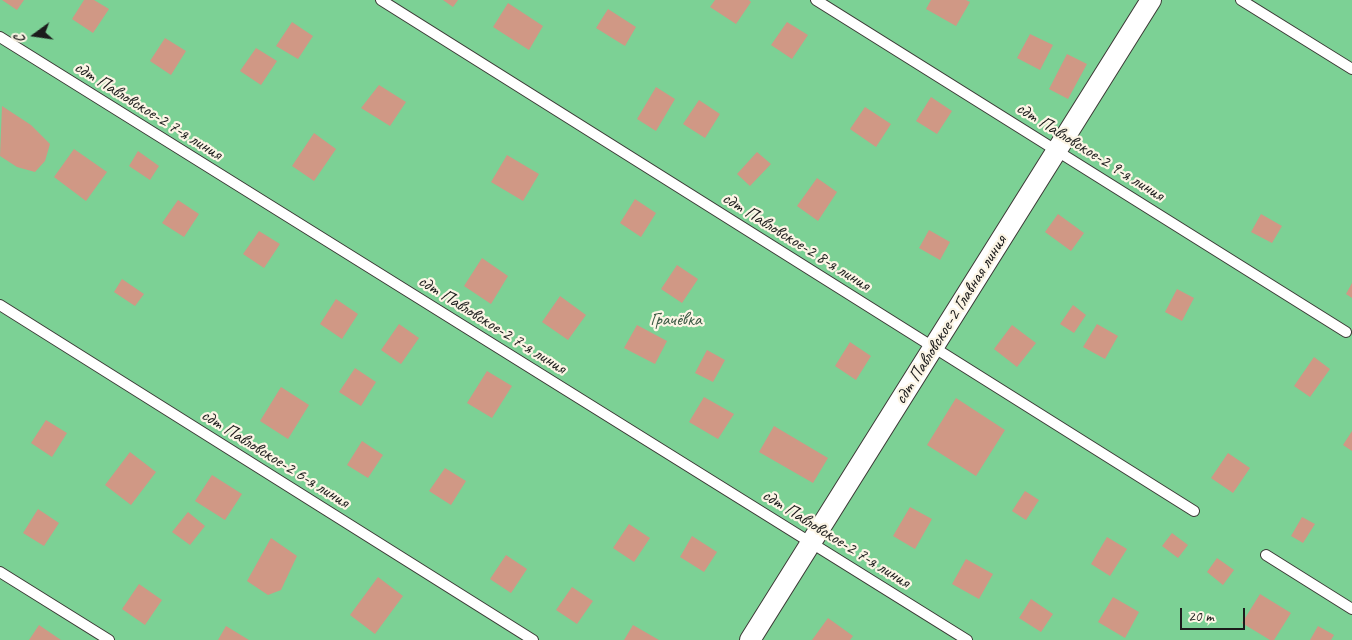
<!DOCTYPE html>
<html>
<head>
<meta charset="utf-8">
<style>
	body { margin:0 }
	#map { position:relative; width:1352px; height:640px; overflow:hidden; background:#eee7ca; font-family:Caveat,sans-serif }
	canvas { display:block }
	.north { position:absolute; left:10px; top:10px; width:50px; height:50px; -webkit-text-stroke:4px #fcf5e5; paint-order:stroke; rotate:256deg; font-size:14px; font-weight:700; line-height:20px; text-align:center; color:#1c1c1c }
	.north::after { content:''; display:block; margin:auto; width:18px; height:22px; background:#1c1c1c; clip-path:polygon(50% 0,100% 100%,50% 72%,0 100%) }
	.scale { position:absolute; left:1180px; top:608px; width:65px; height:22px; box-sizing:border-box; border:2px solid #1c1c1c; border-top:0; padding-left:6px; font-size:15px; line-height:18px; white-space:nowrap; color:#1c1c1c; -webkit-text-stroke:4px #fcf5e5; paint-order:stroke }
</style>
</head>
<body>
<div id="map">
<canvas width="1352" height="640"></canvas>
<div class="north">С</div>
<div class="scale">20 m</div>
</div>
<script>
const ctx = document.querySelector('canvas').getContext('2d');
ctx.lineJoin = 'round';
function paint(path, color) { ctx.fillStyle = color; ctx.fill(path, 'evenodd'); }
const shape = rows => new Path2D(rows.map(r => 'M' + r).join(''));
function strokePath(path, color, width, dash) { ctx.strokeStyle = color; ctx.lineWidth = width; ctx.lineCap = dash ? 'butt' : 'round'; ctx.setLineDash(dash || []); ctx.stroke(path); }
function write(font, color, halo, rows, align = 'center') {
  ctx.font = font + ' Caveat,sans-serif'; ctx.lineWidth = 4.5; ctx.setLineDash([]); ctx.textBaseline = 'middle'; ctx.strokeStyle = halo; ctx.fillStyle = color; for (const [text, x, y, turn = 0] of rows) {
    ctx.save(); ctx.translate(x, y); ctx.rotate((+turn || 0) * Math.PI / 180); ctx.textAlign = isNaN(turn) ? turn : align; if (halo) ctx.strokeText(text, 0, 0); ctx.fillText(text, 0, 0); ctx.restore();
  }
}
paint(shape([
	[0,0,1352,0,1352,640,0,640]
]), '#7cd195');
paint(shape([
	[2,0,24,0,17,10],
	[84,0,94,0,109,9,93,33,72,19],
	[443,0,458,0,453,7],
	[715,0,749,0,751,2,736,24,710,7],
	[931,0,966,0,970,2,956,26,926,9],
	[508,3,543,26,529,50,493,27],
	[608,9,636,27,625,46,596,28],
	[292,22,313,36,298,59,276,46],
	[787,22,808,35,792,59,771,45],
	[1030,34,1053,45,1040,70,1017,58],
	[165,38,186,51,171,75,150,61],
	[256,48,277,61,261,85,240,71],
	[1067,54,1087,64,1068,99,1049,89],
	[379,85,406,102,390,126,361,108],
	[656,87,675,99,656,131,637,119],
	[931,97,952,111,937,134,916,121],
	[699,100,720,114,705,138,683,124],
	[2,106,31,125,50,144,45,161,35,172,17,167,0,156],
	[865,107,891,124,876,147,850,129],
	[314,133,336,149,314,181,292,166],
	[74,149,107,172,86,201,54,177],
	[138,151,159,166,150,180,129,166],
	[757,152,771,164,750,186,737,174],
	[507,155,539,174,523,201,491,182],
	[817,178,837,192,818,221,797,206],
	[635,199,656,213,641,237,620,223],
	[178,200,199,214,184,237,162,223],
	[1058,214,1084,233,1071,251,1045,232],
	[1261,214,1282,226,1272,243,1251,232],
	[929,230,950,242,940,260,919,248],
	[259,231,280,244,264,268,243,254],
	[482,258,508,276,491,304,464,286],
	[677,265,698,279,682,303,661,289],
	[122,279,144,294,135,306,114,292],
	[1352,283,1352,298,1346,294],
	[1177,289,1194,298,1182,321,1165,312],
	[560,296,586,315,568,340,542,322],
	[336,299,358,314,342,339,320,324],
	[1073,305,1086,315,1074,333,1060,324],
	[399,324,419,338,401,364,381,350],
	[1097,324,1118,336,1105,359,1083,347],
	[637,325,667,341,655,364,624,348],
	[1012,325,1036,343,1017,367,994,349],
	[850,342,871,356,856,380,835,366],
	[707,350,725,360,713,382,695,373],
	[1314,357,1330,369,1310,397,1294,386],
	[355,368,376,382,361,406,339,392],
	[487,371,512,386,492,418,467,403],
	[281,387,309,405,288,439,260,421],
	[704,397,734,414,718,439,689,422],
	[956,398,1005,430,976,476,927,445],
	[46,420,67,433,52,457,31,443],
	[774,426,828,458,813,483,759,452],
	[1352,431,1352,451,1343,445],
	[362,441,383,455,368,478,347,465],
	[130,452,156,472,131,505,105,485],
	[1228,453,1250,468,1233,493,1211,478],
	[445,468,466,481,451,505,429,491],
	[212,475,242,494,225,520,195,501],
	[1025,491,1039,500,1026,520,1012,511],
	[910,507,932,519,915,549,893,536],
	[38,509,59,523,44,546,23,533],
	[188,512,205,526,190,545,172,532],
	[1302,517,1315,524,1303,543,1291,536],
	[629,524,650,538,634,562,613,548],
	[1172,533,1188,545,1178,558,1162,546],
	[692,536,717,552,704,572,680,557],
	[1107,537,1127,549,1110,576,1091,564],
	[271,538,297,556,281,590,268,595,247,581],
	[506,555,527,569,511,593,490,579],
	[1217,558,1234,570,1223,585,1207,572],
	[966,559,993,574,979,599,952,584],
	[378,577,403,596,375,634,350,615],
	[139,584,162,600,145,625,122,609],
	[572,587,593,601,577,624,556,610],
	[1260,594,1291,613,1274,640,1270,640,1242,623],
	[1113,597,1139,612,1125,638,1098,622],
	[1031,599,1053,614,1041,632,1019,618],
	[828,618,853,636,850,640,812,640],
	[39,625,61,640,29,640],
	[633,625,659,640,624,640],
	[226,626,249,640,218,640],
	[1318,626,1334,635,1331,640,1310,640]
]), '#d09885');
const lane = shape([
	[381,0,1194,511],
	[816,0,1346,332],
	[1241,0,1352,69],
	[0,37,967,640],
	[0,305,533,640],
	[1266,555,1352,609],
	[0,572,109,640]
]);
const street = shape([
	[750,640,1151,0]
]);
strokePath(lane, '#3c3a36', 12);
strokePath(street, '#3c3a36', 22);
strokePath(lane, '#fff', 10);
strokePath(street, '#fff', 20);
write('18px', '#1c1c1c', '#fcf5e5', [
	["сдт Павловское-2 7-я линия",148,111,32],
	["сдт Павловское-2 9-я линия",1090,152,32],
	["сдт Павловское-2 8-я линия",796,242,32],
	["сдт Павловское-2 Главная линия",951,320,-58],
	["сдт Павловское-2 7-я линия",492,325,32],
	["сдт Павловское-2 6-я линия",275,459,32],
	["сдт Павловское-2 7-я линия",836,539,32]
]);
write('18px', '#3e5b46', '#fcf5e5', [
	["Грачёвка",676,320]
]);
</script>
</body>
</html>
